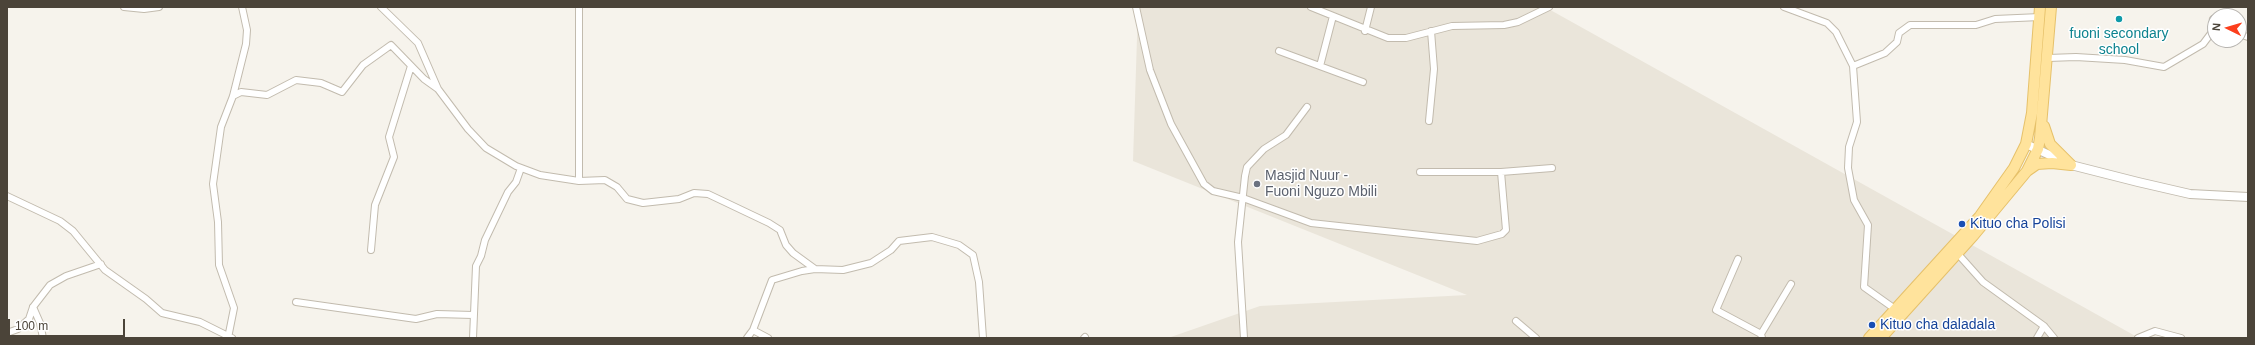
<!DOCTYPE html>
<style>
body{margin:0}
#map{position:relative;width:2255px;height:345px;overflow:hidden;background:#f6f3ec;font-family:Arial,sans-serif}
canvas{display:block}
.frame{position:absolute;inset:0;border:8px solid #4b4439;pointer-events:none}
.north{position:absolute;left:2207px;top:8px;width:40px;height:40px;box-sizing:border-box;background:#fff;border:1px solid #b7b4b0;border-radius:50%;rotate:275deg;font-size:11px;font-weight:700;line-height:16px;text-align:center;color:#4b4439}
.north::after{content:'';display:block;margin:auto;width:14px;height:18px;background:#fc3f1d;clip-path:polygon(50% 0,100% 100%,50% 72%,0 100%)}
.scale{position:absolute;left:8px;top:319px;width:117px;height:18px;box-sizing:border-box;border:2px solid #4b4439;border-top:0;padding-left:5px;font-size:12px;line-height:14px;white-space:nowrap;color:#4b4439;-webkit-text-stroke:3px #fff;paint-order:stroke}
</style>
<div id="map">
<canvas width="2255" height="345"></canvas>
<div class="frame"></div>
<div class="north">N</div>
<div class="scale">100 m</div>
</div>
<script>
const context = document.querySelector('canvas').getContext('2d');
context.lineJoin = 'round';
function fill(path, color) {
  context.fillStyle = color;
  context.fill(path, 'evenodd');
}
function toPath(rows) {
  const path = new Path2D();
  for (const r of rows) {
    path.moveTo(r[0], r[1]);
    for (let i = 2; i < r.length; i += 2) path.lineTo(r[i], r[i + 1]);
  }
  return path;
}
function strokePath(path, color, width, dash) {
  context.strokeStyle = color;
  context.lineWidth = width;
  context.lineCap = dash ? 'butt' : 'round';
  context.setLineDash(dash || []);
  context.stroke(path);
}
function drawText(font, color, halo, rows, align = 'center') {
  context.font = font + ' Arial,sans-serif';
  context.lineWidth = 3;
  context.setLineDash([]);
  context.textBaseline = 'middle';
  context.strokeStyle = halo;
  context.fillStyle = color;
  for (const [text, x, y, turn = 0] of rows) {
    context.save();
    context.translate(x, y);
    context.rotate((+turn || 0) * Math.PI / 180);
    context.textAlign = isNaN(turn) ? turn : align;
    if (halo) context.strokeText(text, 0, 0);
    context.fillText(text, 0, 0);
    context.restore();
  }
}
fill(toPath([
 [1138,7,1545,7,2139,338,1168,338,1260,306,1467,295,1133,161]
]), '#eae5da');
const minor = toPath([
 [124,7,144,9,159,7],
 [381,7,418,43,438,89,468,129,486,148,516,166,540,175,579,181,605,180,617,187,627,199,643,203,679,199,694,193,708,194,769,223,780,230,786,245,793,253,815,269,843,270,871,263,891,250,899,241,932,237,959,245,973,255,979,282,983,338],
 [579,7,579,181],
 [1136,7,1150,70,1171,124,1204,184,1213,191,1243,198,1311,223,1477,241,1502,234,1506,230,1501,172],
 [1311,7,1388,38,1406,38,1452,26,1504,25,1518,22,1549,7],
 [1784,7,1827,23,1836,32,1853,66,1857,122,1849,147,1848,168,1854,200,1868,225,1864,287,1895,309],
 [2213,19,2215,21],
 [1365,31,1371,7],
 [2239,34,2248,37],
 [1279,51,1363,82],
 [2048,58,2076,57,2125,60,2164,67,2203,44,2215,28],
 [1320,66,1333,16],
 [1853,66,1885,53,1897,42,1899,33,1910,25,1976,25,1995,19,2040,17],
 [233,96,241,92,267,95,296,80,321,83,342,92,363,65,391,45,424,79,438,89],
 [1429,121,1434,69,1431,31],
 [1420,172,1501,172,1552,168],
 [7,196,60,221,73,231,105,270,146,299,162,313,200,322,232,338],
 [371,250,375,205,394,157,389,137,411,66],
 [1958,254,1983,282,2044,326,2054,338],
 [1738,259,1716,310,1761,334,1762,338],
 [296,302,416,319,437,314,473,315],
 [33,307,40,323,43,338],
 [1516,321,1536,338],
 [753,330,768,338],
 [7,333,18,329,29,319,33,307,50,285,66,276,101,264],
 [1761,334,1791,284],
 [228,338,234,308,219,265,218,222,213,184,221,127,233,96,246,44,247,30,242,7],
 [473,338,476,266,481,256,485,240,508,192,516,182,521,168],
 [747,338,753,330,772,280,802,271,815,269],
 [1084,338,1085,337],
 [1244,338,1238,242,1245,176,1247,167,1264,149,1286,135,1307,107],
 [2037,338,2044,326],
 [2138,338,2155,331,2181,338]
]);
const tertiary = toPath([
 [2026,144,2071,165,2138,182,2190,194,2248,197]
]);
const primary = toPath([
 [2044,126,2050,144,2071,165],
 [2027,171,2037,164,2052,163,2071,165],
 [1869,338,1980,216,2014,168,2026,144,2032,113,2040,7],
 [1881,338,1973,236,2027,171,2038,149,2040,138,2051,7]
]);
strokePath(minor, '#c2bbae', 8);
strokePath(tertiary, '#c2bbae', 10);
strokePath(primary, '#e6c16a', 12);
strokePath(minor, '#fff', 6);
strokePath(tertiary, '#fff', 8);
strokePath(primary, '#ffe39c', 10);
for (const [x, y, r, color] of [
 [2119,19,4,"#0f9aa8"],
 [1257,184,4,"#6b7280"],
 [1962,224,4,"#1a4fb4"],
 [1872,325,4,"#1a4fb4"]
]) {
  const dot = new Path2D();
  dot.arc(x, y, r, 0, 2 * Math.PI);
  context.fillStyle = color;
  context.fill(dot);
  strokePath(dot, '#fff', 1.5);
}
drawText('14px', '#0d838f', '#fff', [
 ["fuoni secondary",2119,34],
 ["school",2119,50]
]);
drawText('14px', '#5b616d', '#fff', [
 ["Masjid Nuur -",1265,176],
 ["Fuoni Nguzo Mbili",1265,192]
], 'left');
drawText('14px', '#164399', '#fff', [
 ["Kituo cha Polisi",1970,224],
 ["Kituo cha daladala",1880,325]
], 'left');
</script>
